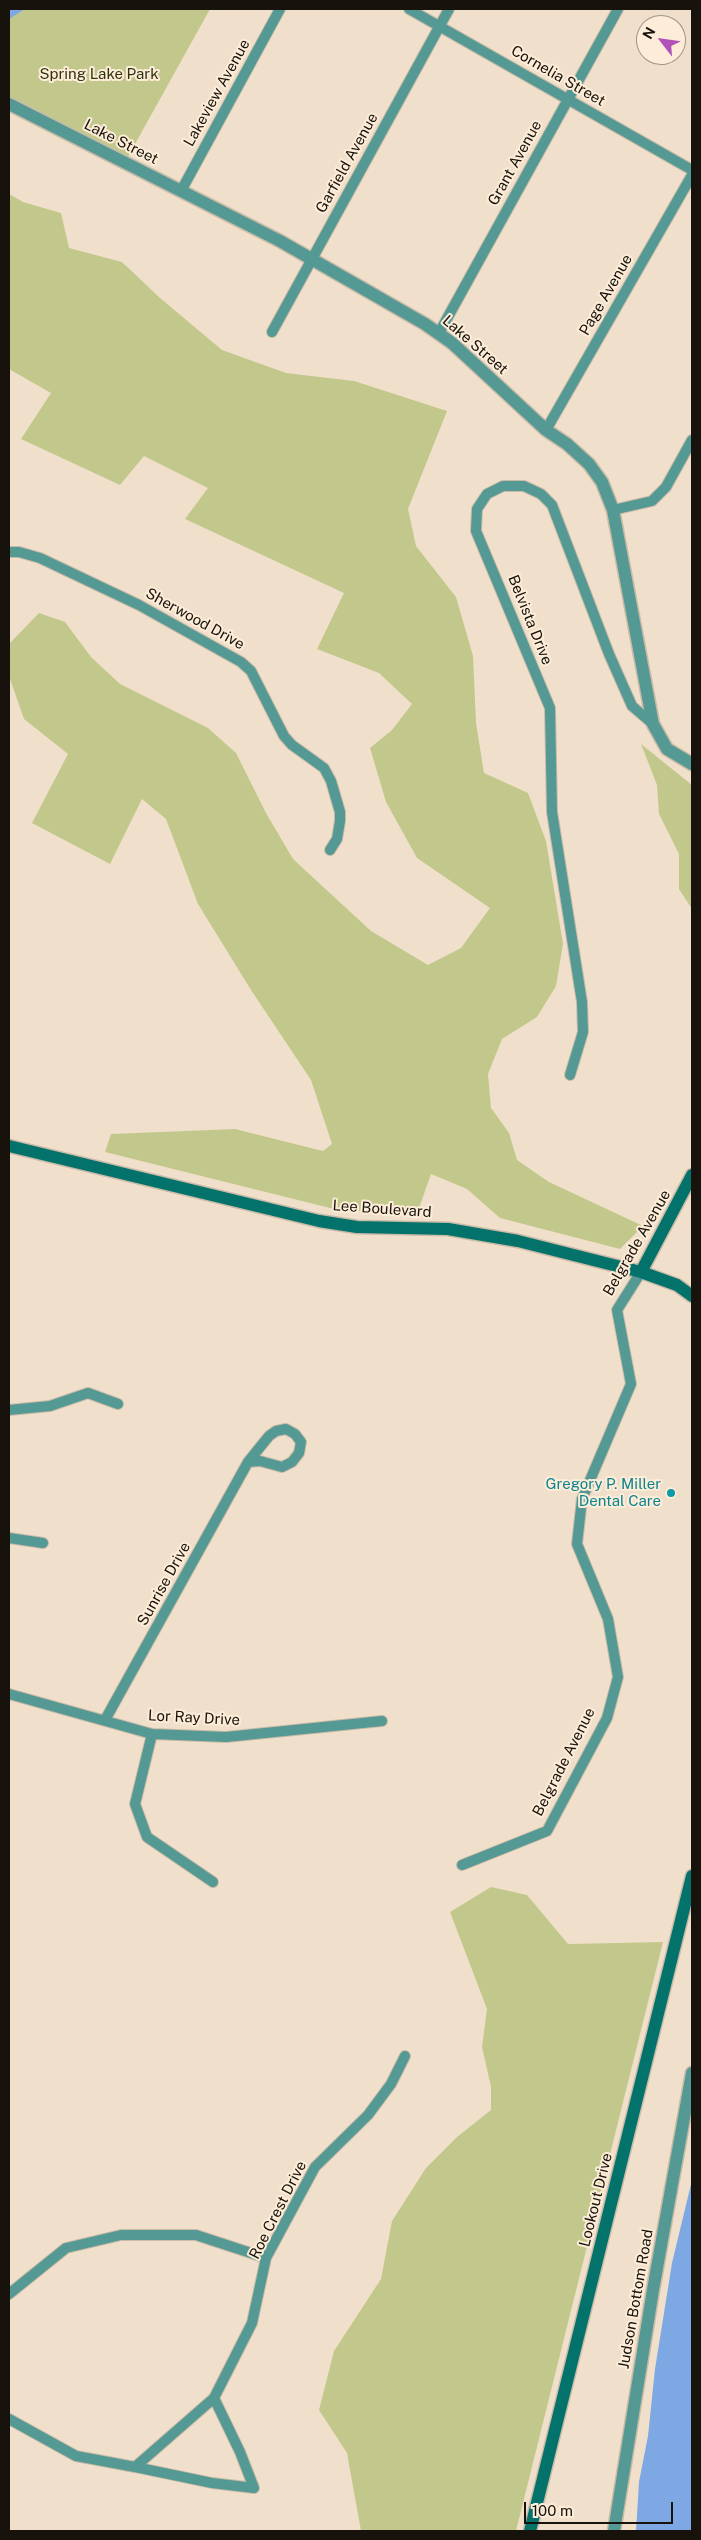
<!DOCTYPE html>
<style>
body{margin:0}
#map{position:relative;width:701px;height:2540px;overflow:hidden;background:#f0e0cb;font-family:"Public Sans",sans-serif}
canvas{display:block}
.frame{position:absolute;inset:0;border:10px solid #17120b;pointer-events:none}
.north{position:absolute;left:636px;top:15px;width:50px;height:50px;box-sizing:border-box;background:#fdedd8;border:1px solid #a19586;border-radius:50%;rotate:300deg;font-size:14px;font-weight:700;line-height:20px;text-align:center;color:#17120b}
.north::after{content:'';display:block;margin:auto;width:18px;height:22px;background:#b251b9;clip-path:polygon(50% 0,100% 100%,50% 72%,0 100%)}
.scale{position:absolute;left:524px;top:2502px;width:149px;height:22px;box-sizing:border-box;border:2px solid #17120b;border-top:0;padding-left:6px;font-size:15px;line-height:18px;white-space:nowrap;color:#17120b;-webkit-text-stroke:4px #fdedd8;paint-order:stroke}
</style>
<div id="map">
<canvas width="701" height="2540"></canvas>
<div class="frame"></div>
<div class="north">N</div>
<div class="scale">100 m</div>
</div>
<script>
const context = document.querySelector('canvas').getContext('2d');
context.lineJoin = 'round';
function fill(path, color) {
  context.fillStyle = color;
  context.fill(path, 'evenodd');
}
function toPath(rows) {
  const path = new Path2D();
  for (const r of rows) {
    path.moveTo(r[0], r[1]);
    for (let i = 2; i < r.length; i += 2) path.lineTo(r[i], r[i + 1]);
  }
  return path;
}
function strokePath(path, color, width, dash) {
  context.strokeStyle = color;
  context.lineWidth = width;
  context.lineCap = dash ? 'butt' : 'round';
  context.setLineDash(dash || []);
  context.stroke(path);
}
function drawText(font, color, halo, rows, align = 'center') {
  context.font = font + ' "Public Sans",sans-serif';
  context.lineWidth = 4;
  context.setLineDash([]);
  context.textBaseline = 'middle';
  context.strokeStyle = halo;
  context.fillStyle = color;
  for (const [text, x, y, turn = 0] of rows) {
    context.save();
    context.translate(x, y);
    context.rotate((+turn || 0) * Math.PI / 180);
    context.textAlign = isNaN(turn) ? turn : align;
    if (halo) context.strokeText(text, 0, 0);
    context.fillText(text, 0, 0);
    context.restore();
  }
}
fill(toPath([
 [9,9,210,9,125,162,9,104],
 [9,194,23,202,61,213,69,248,122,262,160,298,222,350,286,373,354,381,447,411,408,509,416,546,456,597,473,656,476,723,484,773,528,793,546,841,563,944,556,986,537,1017,502,1039,488,1074,491,1108,509,1133,517,1160,549,1182,643,1226,620,1249,500,1218,467,1189,431,1174,418,1211,342,1211,105,1152,111,1134,235,1129,323,1151,332,1144,311,1080,251,990,198,904,166,819,142,799,110,864,32,823,68,754,24,719,9,676,9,644,39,613,65,622,91,657,120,684,208,728,236,753,266,813,293,859,371,931,428,965,461,948,490,908,417,858,386,802,370,748,392,730,412,704,379,673,317,649,344,593,185,519,208,488,144,456,120,485,21,439,51,393,9,369],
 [641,744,692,785,692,909,679,889,679,854,659,814,657,785],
 [491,1887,527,1895,568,1944,663,1942,516,2531,361,2531,347,2453,319,2410,334,2351,381,2279,392,2221,426,2168,457,2137,491,2110,491,2087,482,2047,487,2009,450,1912]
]), '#c2c88b');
fill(toPath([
 [9,9,25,9,9,19],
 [692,2180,692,2531,636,2531,639,2482,648,2436,655,2369,672,2263]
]), '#7da8e3');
const minor = toPath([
 [409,9,692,170],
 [181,191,280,9],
 [272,332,449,9],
 [439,333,618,9],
 [546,430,692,175],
 [613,510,652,501,666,487,692,440],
 [9,552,19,552,40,558,139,605,241,662,251,671,284,736,292,745,324,768,331,781,340,812,340,821,337,839,330,850],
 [570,1075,583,1032,582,1002,552,812,550,708,476,531,477,509,487,494,503,486,524,486,541,494,552,505,609,654,632,706,653,724],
 [9,1410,50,1406,88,1393,118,1404],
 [9,1538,43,1543],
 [9,1694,152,1734,226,1737,382,1721],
 [105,1720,248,1462,260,1461,282,1467,292,1462,299,1453,301,1442,295,1434,286,1429,276,1431,269,1436,248,1462],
 [152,1734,135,1804,147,1837,213,1882],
 [462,1865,547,1831,607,1718,618,1677,608,1619,577,1544,582,1499,631,1384,617,1310,641,1272],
 [9,2294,66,2248,121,2235,196,2235,266,2258],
 [9,2419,76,2456,135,2467,214,2398,252,2323,266,2258,315,2167,368,2115,391,2084,405,2056],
 [135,2467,212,2483,254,2488,240,2452,214,2398]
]);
const tertiary = toPath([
 [9,104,280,241,425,324,452,343,546,430,567,444,589,464,602,482,613,510,653,724,667,749,692,764],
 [614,2531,653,2290,692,2073]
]);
const secondary = toPath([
 [9,1146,319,1221,357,1227,448,1229,518,1241,641,1272,677,1285,692,1296],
 [641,1272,692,1175],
 [530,2531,692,1876]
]);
strokePath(minor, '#c9bba8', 12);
strokePath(tertiary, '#c9bba8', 15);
strokePath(secondary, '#c9bba8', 15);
strokePath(minor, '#549993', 10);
strokePath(tertiary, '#549993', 12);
strokePath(secondary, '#03726b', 12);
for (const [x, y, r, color] of [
 [671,1493,5,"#0f9aa8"]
]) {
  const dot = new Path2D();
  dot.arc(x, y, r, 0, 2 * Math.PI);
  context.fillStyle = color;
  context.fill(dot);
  strokePath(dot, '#fdedd8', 2);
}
drawText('15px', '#303312', '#fdedd8', [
 ["Spring Lake Park",99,74]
]);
drawText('15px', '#17120b', '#fdedd8', [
 ["Cornelia Street",558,76,30],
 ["Lakeview Avenue",217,93,-61],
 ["Lake Street",121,142,27],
 ["Garfield Avenue",347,163,-61],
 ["Grant Avenue",515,163,-61],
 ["Page Avenue",606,295,-60],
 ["Lake Street",475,345,41],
 ["Sherwood Drive",195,619,29],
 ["Belvista Drive",530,620,68],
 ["Lee Boulevard",382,1209,4],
 ["Belgrade Avenue",637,1243,-60],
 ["Sunrise Drive",164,1584,-61],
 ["Lor Ray Drive",194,1718,3],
 ["Belgrade Avenue",564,1762,-63],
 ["Lookout Drive",596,2200,-76],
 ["Roe Crest Drive",278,2210,-63],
 ["Judson Bottom Road",636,2299,-80]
]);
drawText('15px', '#0d838f', '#fdedd8', [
 ["Gregory P. Miller",661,1484],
 ["Dental Care",661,1501]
], 'right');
</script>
